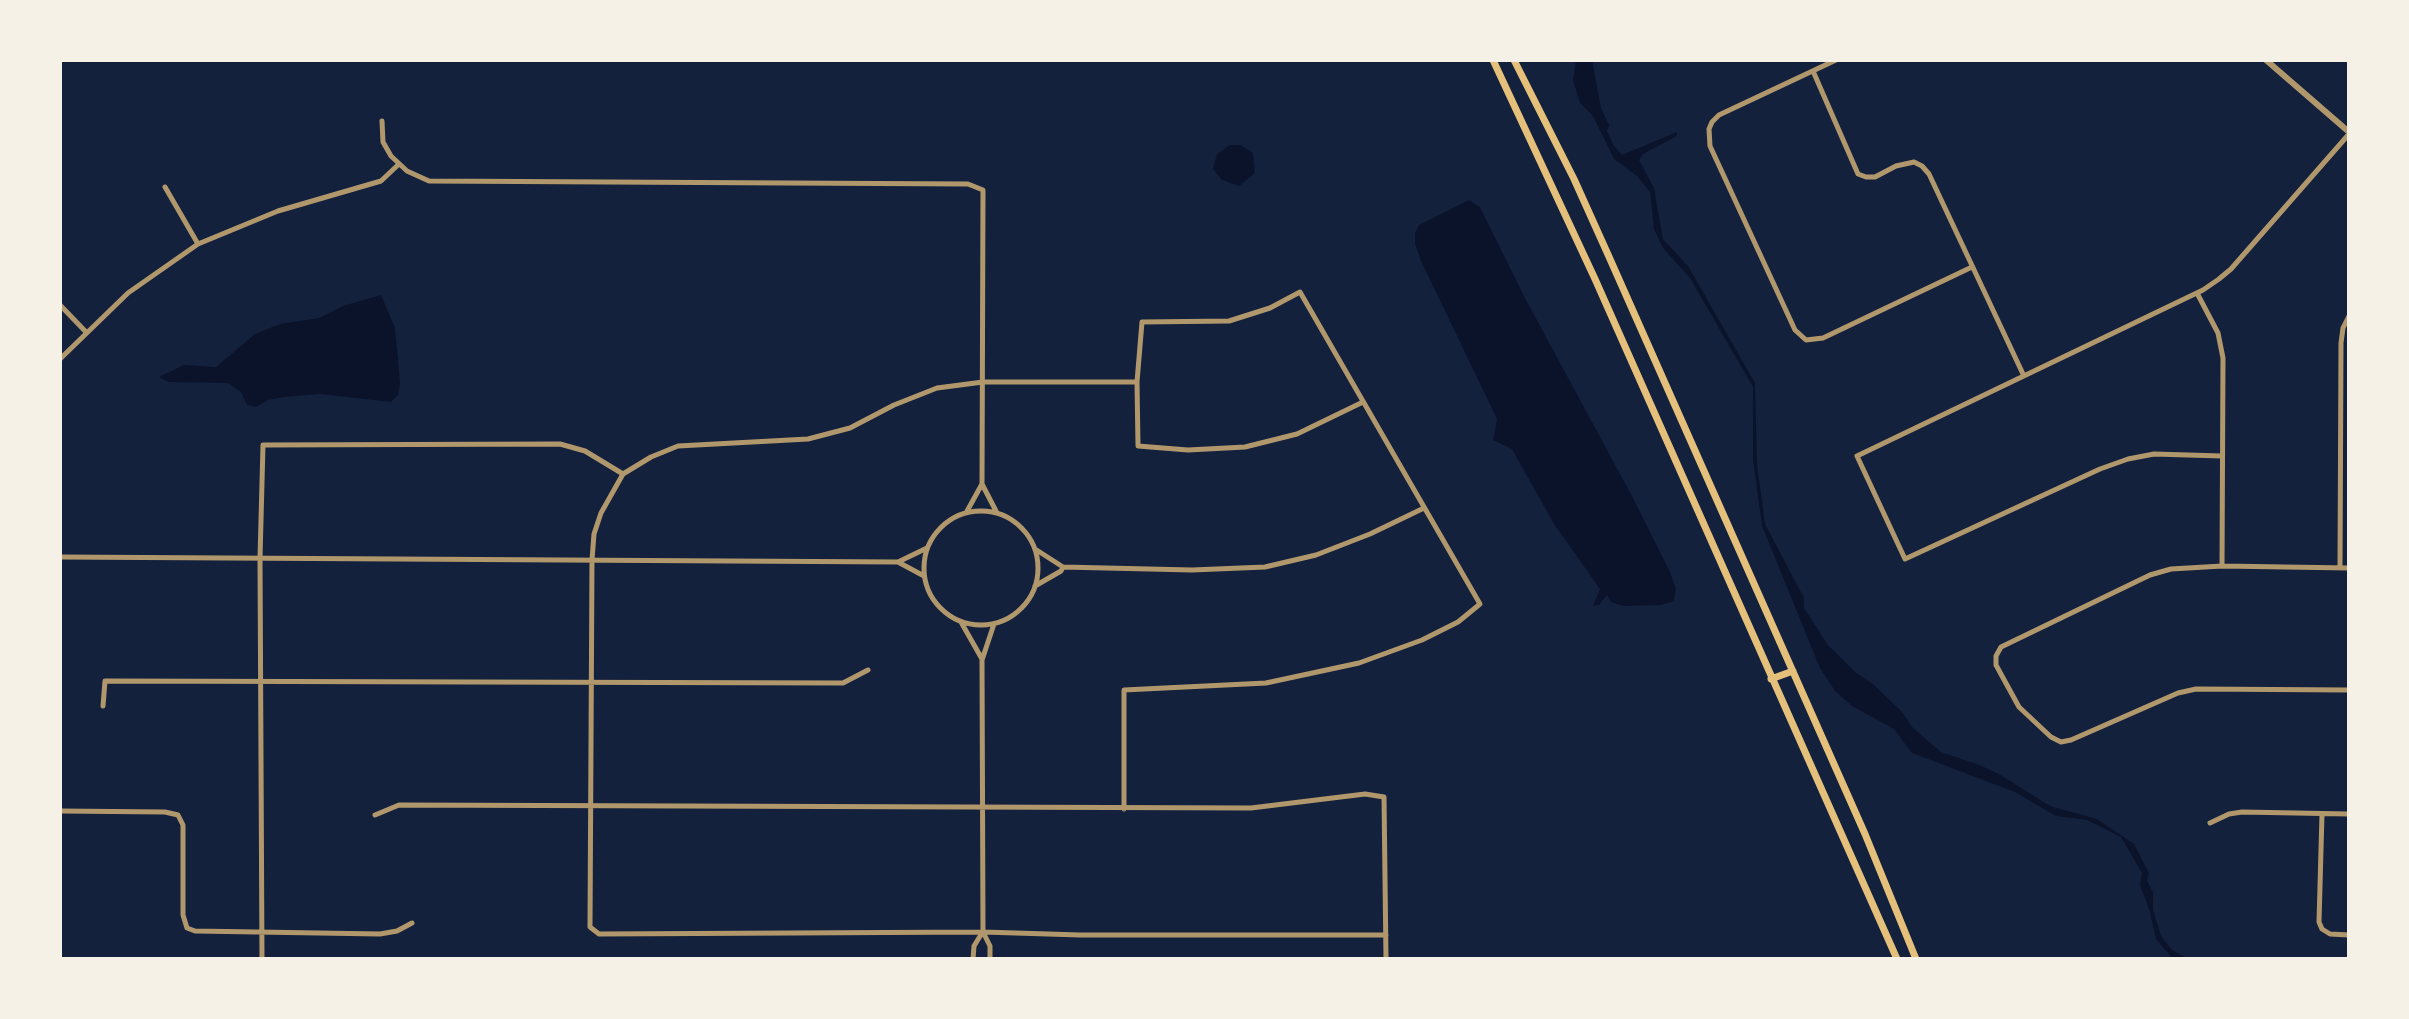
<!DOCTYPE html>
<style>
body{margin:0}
#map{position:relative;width:2409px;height:1019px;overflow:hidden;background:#14213d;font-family:Jost,sans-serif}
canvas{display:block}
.frame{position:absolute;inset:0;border:62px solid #f6f1e7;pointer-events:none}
</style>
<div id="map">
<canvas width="2409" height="1019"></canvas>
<div class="frame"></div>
</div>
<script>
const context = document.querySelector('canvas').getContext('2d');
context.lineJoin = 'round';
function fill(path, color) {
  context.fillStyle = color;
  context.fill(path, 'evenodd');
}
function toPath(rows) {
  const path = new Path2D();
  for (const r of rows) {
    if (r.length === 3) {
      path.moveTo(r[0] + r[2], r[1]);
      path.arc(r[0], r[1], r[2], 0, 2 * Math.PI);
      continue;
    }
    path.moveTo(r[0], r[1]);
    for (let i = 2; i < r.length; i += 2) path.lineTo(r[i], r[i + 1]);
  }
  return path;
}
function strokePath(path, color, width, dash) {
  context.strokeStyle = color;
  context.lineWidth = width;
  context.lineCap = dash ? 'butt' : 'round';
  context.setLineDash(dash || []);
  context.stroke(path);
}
fill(toPath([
 [1576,60,1592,60,1601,108,1609,125,1607,131,1614,146,1622,155,1677,132,1677,136,1643,154,1639,160,1654,188,1663,239,1688,266,1755,383,1757,463,1765,524,1804,598,1804,608,1828,645,1855,672,1873,684,1902,712,1913,728,1941,752,1977,764,1999,774,2050,806,2097,819,2134,844,2149,873,2147,881,2153,892,2153,910,2161,936,2172,950,2188,959,2173,959,2156,939,2150,912,2140,885,2142,873,2121,837,2087,820,2056,816,2015,792,1912,753,1894,729,1852,706,1835,691,1820,668,1762,526,1753,460,1753,387,1690,278,1663,248,1654,229,1650,192,1637,176,1614,159,1593,116,1580,103,1573,80],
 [1230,145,1241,145,1253,153,1255,173,1239,186,1222,180,1213,169,1217,154],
 [1469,200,1480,207,1525,298,1633,498,1669,570,1676,588,1674,601,1661,605,1623,606,1611,602,1607,595,1599,605,1593,606,1600,589,1554,524,1512,449,1493,440,1497,419,1421,261,1415,244,1415,233,1419,225],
 [381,295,395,328,397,347,400,383,398,395,391,402,320,394,284,397,268,400,256,407,247,405,241,392,228,383,168,382,159,377,184,365,216,367,255,334,280,324,319,318,343,306]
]), '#0b132b');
strokePath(toPath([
 [1836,60,1719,115,1712,122,1709,129,1710,146,1795,330,1806,340,1823,338,1972,267],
 [1813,71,1858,174,1866,177,1875,177,1896,166,1914,162,1922,166,1929,174,2023,374],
 [382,121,383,142,391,156,407,171,429,181,968,184,983,190,982,484,966,513],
 [165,187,198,244],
 [2197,293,2218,333,2223,358,2222,566],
 [60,305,86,332],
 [60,359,128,293,198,244,278,211,381,181,399,164],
 [1137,382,983,382,937,388,894,405,850,428,808,439,678,446,651,457,623,474,601,513,594,534,592,560,590,927,599,934,983,932,1080,935,1386,935],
 [2222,456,2154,454,2128,459,2100,469,1905,559,1857,456,2203,290,2219,279,2231,269,2349,134],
 [982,484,997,513],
 [981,568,57],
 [1035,549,1063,567,1192,570,1265,567,1316,555,1370,534,1424,508],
 [60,557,898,562,927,548],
 [898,562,924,576],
 [2340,568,2341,343,2343,328,2349,316],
 [2349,568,2222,566,2171,569,2150,575,2001,647,1996,656,1996,665,2019,707,2051,737,2061,742,2071,740,2178,693,2196,689,2349,690],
 [1035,586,1061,571,1063,567],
 [961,622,982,659],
 [103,706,105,681,843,683,868,670],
 [1124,809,1124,690,1266,683,1359,663,1422,640,1458,622,1480,604,1300,292,1270,308,1229,321,1142,322,1137,382,1138,446,1188,450,1245,447,1297,434,1363,402],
 [60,811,165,812,178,815,183,825,183,915,187,928,195,931,380,934,397,931,412,923],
 [2322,814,2319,922,2322,929,2330,934,2349,935],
 [375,815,399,805,1251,808,1365,794,1384,797,1386,959],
 [2210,823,2229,814,2242,812,2349,814],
 [262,959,260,558,263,445,560,444,585,451,623,474],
 [973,959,974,946,982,933],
 [990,959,990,946,983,932,982,660,994,624]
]), '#b1986c', 5);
strokePath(toPath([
 [2266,60,2349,132]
]), '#b1986c', 6);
strokePath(toPath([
 [1493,60,1595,279,1897,959],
 [1514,60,1574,179,1610,259,1865,834,1916,959],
 [1771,679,1793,671]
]), '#e5c07b', 7);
</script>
